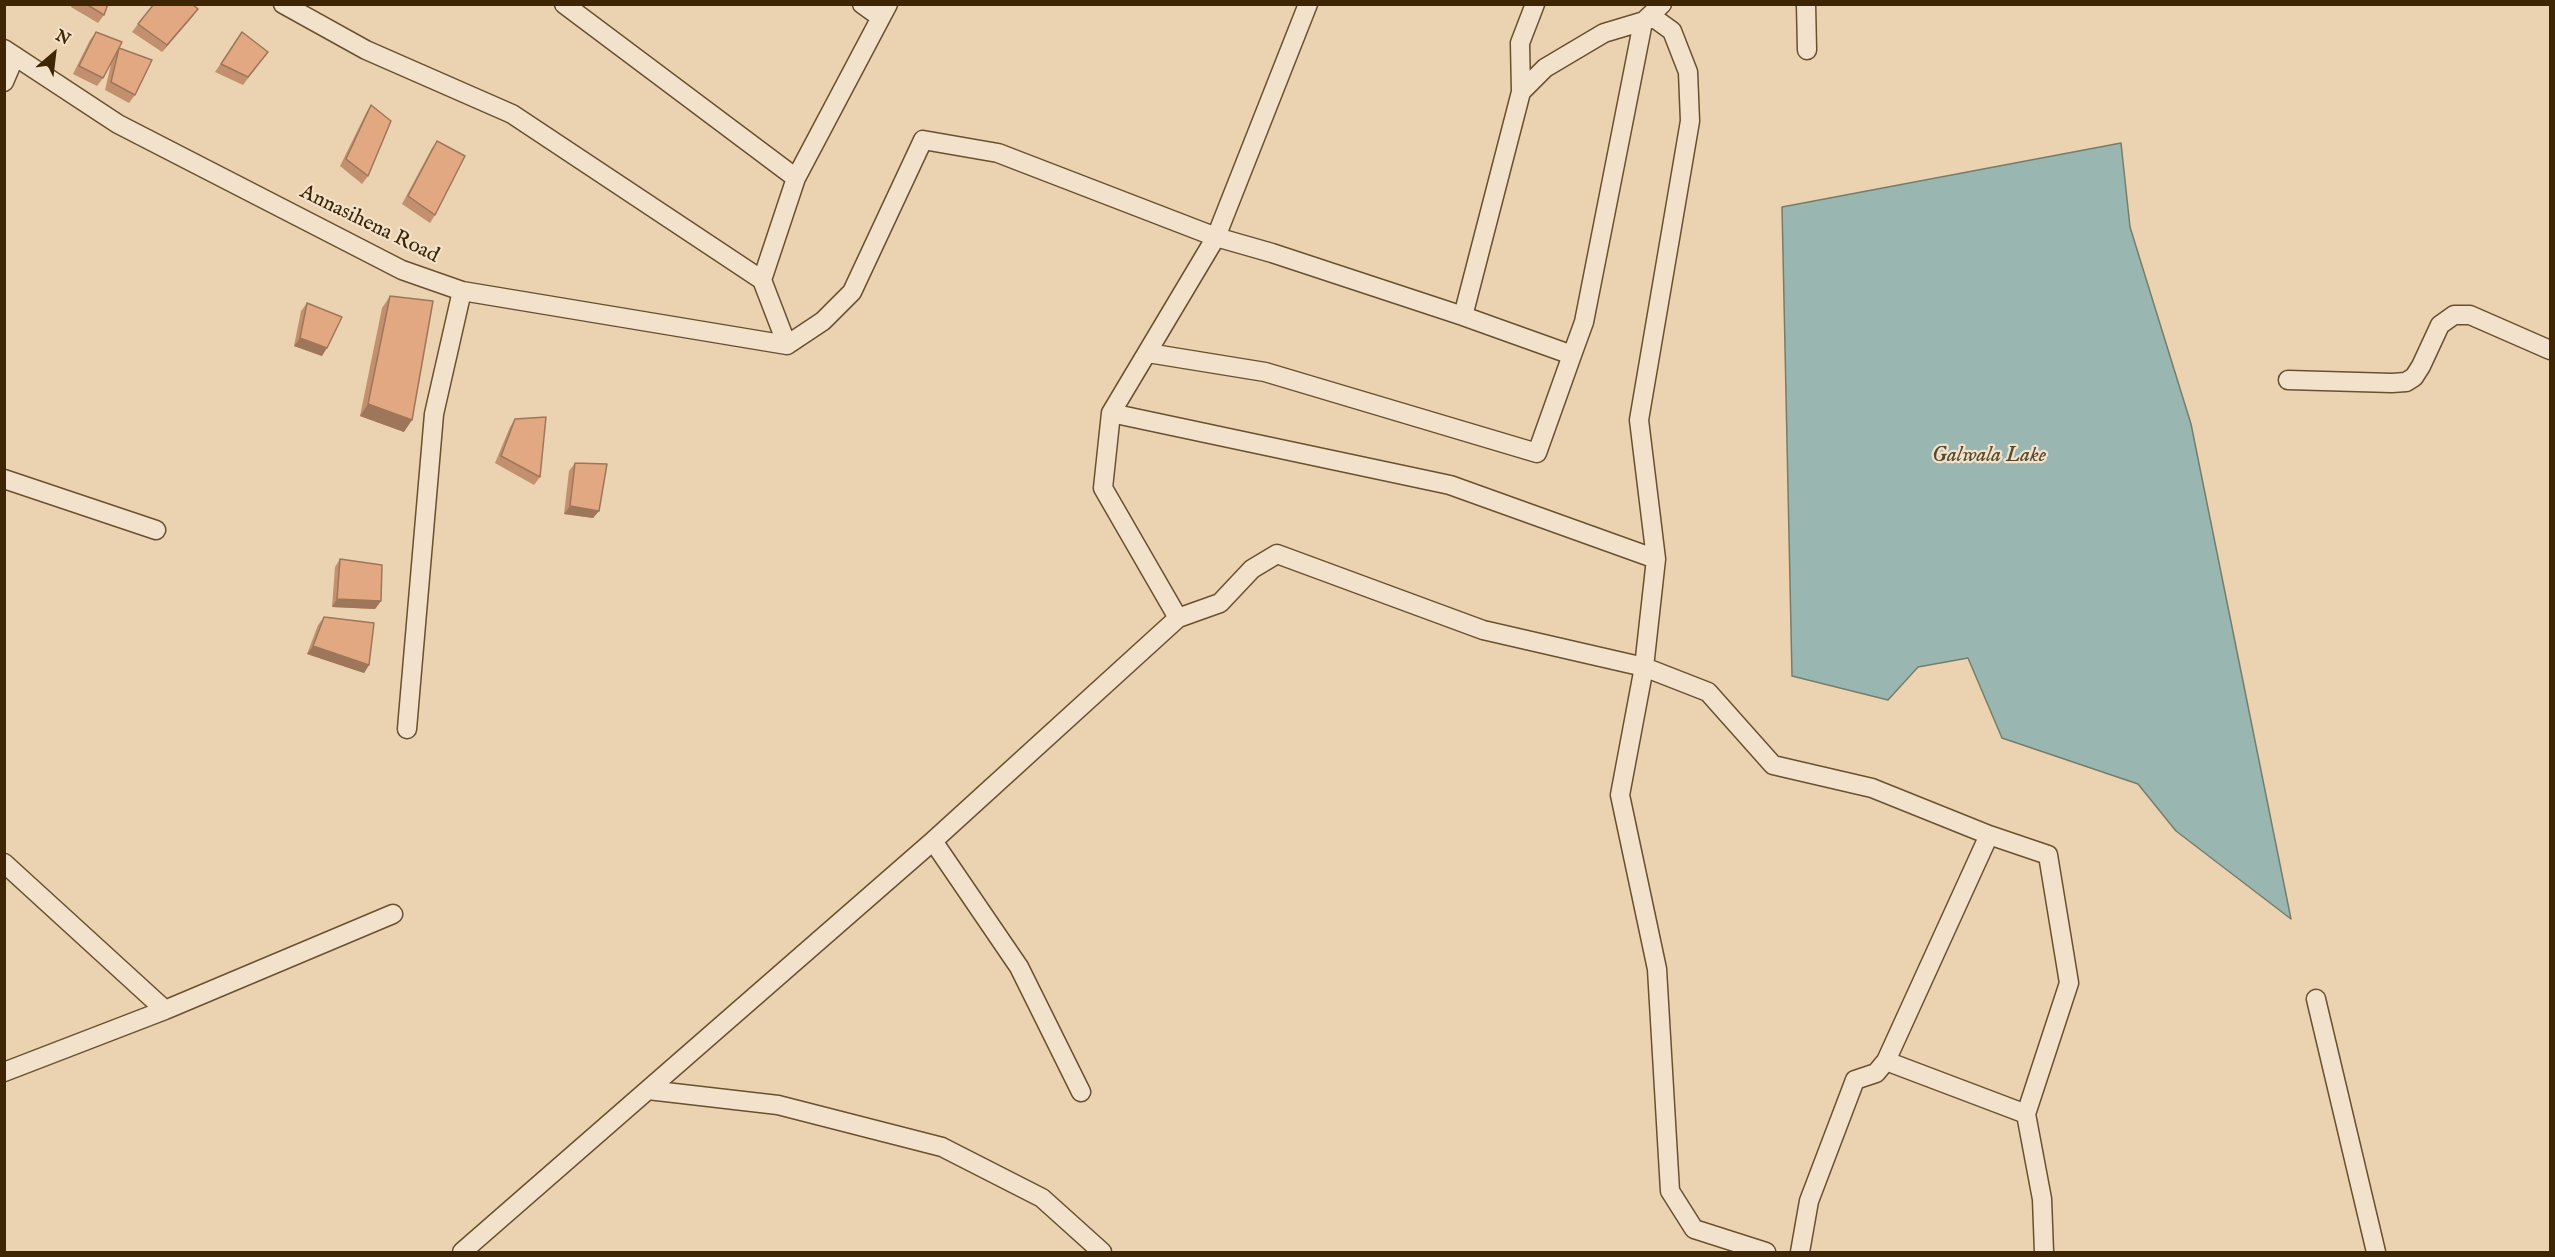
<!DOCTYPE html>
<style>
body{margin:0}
#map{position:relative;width:2555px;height:1257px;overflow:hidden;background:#ebd3b1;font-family:"IM FELL English",serif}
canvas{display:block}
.frame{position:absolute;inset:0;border:6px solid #3e2503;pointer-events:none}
.north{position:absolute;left:24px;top:24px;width:60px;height:60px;-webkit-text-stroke:4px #f2e2cc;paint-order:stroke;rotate:28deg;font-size:16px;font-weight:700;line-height:24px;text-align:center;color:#3e2503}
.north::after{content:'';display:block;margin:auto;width:21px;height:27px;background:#3e2503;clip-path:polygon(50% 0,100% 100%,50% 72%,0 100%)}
</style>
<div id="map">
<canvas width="2555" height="1257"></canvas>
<div class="frame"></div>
<div class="north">N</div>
</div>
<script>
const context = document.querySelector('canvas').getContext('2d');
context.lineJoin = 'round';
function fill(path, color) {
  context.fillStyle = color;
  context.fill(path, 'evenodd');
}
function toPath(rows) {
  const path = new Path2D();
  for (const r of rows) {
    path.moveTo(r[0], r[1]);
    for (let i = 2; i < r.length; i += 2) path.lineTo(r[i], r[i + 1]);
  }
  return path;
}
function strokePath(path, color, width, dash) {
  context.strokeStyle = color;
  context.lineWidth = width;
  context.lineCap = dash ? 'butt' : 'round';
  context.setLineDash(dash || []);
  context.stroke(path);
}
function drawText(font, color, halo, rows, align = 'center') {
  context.font = font + ' "IM FELL English",serif';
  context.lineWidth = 4.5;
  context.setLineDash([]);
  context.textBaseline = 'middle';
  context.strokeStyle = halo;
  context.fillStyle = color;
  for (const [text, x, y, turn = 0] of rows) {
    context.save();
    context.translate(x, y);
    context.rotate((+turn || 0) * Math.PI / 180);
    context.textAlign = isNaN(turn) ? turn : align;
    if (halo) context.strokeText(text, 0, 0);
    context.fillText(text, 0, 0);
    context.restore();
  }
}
const water = toPath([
 [2121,143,2130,227,2191,424,2291,919,2176,831,2138,784,2002,738,1968,658,1918,667,1888,700,1792,676,1782,207,2121,143]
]);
fill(water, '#99b7b0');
strokePath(water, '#757d6b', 1.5);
const street = toPath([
 [283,4,366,50,512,114,762,280],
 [564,4,796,178,762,280,787,345],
 [862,4,880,17],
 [1308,4,1216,237,1272,253,1463,316,1521,92,1545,68,1604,33,1654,18,1672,31,1688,72,1690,121,1639,420,1656,559,1644,667,1620,795,1657,969,1670,1191,1694,1229,1766,1252],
 [1806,4,1807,50],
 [4,49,118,124,402,270,462,291,787,345],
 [4,82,15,56],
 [1521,92,1520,43,1535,4],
 [796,178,888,4],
 [787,345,823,321,852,292,923,140,998,153,1216,237,1111,413,1103,488,1178,618,1220,603,1252,569,1277,554,1483,630,1644,667,1708,692,1773,765,1872,788,1989,835],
 [1148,353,1265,372,1537,453,1572,355,1463,316],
 [1572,355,1584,322,1643,22,1662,4],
 [2288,380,2392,383,2406,382,2414,377,2421,366,2440,325,2454,315,2470,315,2550,350],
 [1111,413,1450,485,1656,559],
 [4,479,156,530],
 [407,729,434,414,462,291],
 [933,841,1019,967,1081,1092],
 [4,863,165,1010],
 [2316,999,2376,1252],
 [4,1072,165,1010,393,914],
 [648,1090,778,1105,942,1147,1042,1198,1102,1252],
 [2026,1114,2042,1199,2044,1252],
 [462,1252,933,841,1178,618],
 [1800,1252,1809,1201,1855,1080,1876,1073,1886,1061,1989,835,2048,855,2069,983,2026,1114,1886,1061]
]);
strokePath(street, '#69502e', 21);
strokePath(street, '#f2e2cc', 18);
fill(toPath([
 [72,4,108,4,104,15,98,23,71,7],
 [193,16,162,52,132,32,138,24],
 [96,32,119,48,135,95,129,103,105,90,112,60,103,78,97,86,73,74,90,40],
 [242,32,268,52,243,85,215,72],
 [371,105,368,176,362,184,340,166,366,113],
 [437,141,435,215,430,223,402,204,432,148],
 [390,296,404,432,360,416,382,308],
 [307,303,322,356,294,346,301,311],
 [515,419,540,477,534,485,495,463,510,427],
 [575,463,599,511,593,518,564,514,569,471],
 [340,559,381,601,375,609,332,607,335,567],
 [324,617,369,665,364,673,307,654,318,625]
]), '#c2906f');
fill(toPath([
 [198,9,193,16,162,52,167,45],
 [300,338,327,348,322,356,294,346],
 [368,404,412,420,404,432,360,416],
 [570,506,599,511,593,518,564,514],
 [337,599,381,601,375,609,332,607],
 [313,646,369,665,364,673,307,654]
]), '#9e765a');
const building = toPath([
 [86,4,108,4,104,15,86,4],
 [154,4,192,4,198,9,167,45,138,24,154,4],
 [96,32,122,42,119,48,152,60,135,95,111,82,119,48,103,78,79,66,96,32],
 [242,32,268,52,248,77,221,64,242,32],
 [371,105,391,121,368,176,346,159,371,105],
 [437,141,465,156,435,215,408,196,437,141],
 [390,296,433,301,412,420,368,404,390,296],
 [307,303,342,317,327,348,300,338,307,303],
 [546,417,540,477,501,456,515,419,546,417],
 [575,463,607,464,599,511,570,506,575,463],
 [340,559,382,565,381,601,337,599,340,559],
 [324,617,374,623,369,665,313,646,324,617]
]);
fill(building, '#e2a881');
strokePath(building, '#9e765a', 1.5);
drawText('21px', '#3e2503', '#f2e2cc', [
 ["Annasihena Road",369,225,26]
]);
drawText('italic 22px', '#554a2e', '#f2e2cc', [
 ["Galwala Lake",1989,456]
]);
</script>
